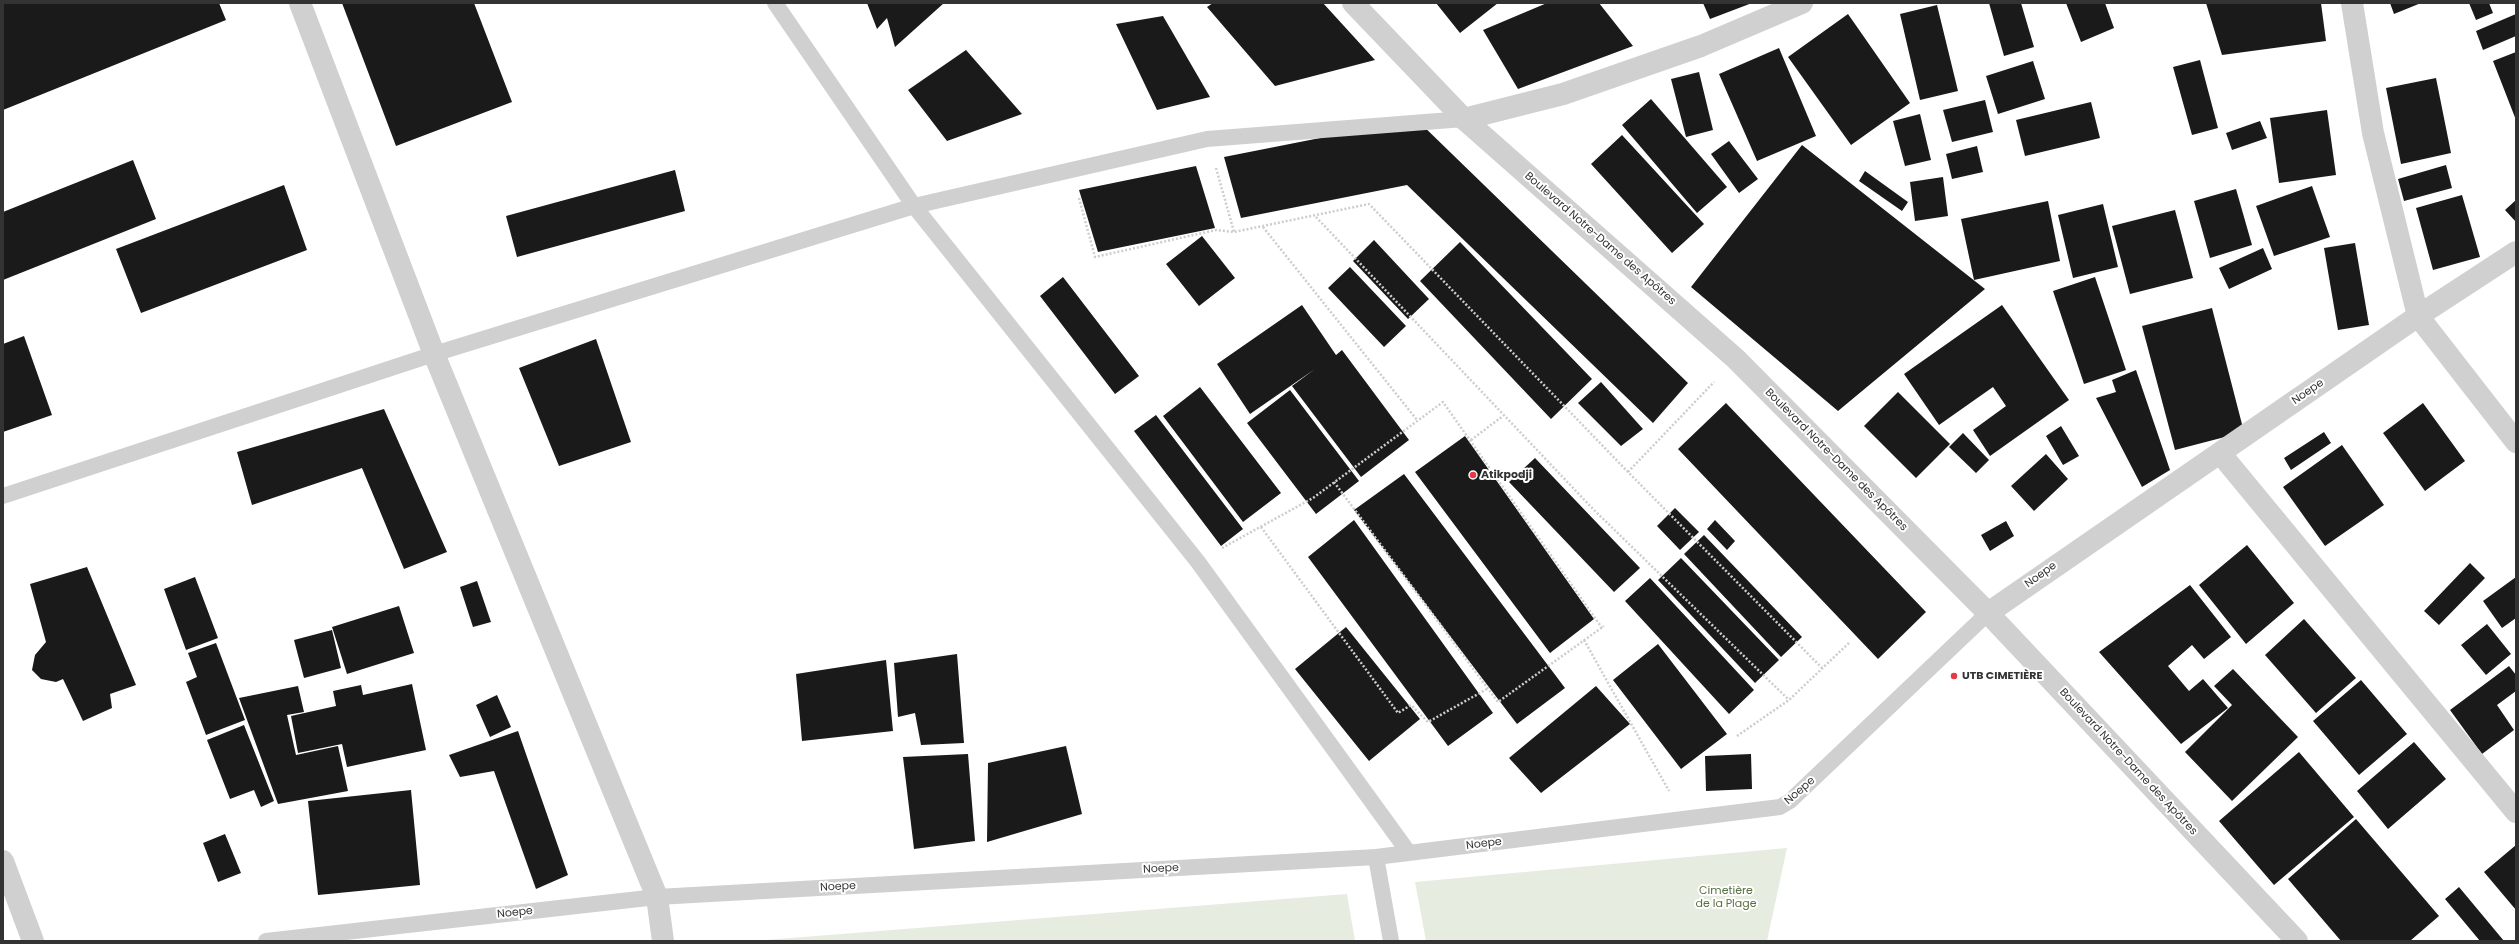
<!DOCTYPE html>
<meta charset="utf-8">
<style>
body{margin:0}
#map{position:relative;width:2519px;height:944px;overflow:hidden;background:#fff;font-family:Poppins,sans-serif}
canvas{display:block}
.frame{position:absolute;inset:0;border:4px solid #333;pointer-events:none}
</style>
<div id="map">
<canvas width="2519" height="944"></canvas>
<div class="frame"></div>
</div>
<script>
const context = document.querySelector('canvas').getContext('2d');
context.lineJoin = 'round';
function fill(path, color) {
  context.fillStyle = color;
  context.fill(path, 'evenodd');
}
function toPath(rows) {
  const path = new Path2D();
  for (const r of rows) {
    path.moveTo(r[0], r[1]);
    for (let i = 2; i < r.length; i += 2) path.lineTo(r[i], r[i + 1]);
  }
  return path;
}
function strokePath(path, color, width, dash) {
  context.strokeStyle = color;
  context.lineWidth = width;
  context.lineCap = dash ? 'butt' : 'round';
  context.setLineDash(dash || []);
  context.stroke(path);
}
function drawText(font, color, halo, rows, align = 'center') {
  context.font = font + ' Poppins,sans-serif';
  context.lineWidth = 4;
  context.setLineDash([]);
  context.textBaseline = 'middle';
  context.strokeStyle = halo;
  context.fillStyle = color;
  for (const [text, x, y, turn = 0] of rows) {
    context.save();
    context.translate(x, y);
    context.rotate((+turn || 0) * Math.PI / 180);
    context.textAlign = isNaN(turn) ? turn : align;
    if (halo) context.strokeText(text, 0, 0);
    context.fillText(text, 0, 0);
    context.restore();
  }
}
fill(toPath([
 [1787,848,1767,941,1426,941,1415,882],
 [1347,894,1355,941,753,941]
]), '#e6ecdf');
fill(toPath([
 [3,3,219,3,226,20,3,110],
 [342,3,474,3,512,102,396,146],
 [867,3,944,3,895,47,887,18,877,29],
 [1213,3,1323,3,1375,60,1275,86,1207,7],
 [1436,3,1498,3,1460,33],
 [1547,3,1599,3,1633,46,1518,89,1483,30],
 [1703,3,1752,3,1710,19],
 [1989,3,2021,3,2034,47,2004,56],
 [2066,3,2105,3,2114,28,2081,42],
 [2206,3,2321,3,2326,41,2222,55],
 [2390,3,2421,3,2394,14],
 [2469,3,2489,3,2493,13,2476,20],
 [1937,5,1958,91,1920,100,1900,14],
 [1848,14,1910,103,1851,145,1788,57],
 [2516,14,2516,36,2483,50,2476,31],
 [1163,16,1210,97,1157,110,1116,24],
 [1779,48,1816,136,1757,161,1719,74],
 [966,50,1022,114,947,141,908,90],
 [2516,52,2516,120,2493,61],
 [2200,60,2218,128,2192,135,2173,67],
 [2033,61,2045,99,1998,114,1986,76],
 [1699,72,1713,130,1686,137,1671,79],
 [2436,78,2451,153,2401,164,2386,88],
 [1651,99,1727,187,1697,213,1622,125],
 [1985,100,1993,132,1952,142,1943,110],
 [2091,102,2100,138,2025,156,2016,120],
 [2327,110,2336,175,2279,183,2270,118],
 [1920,114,1931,160,1905,166,1893,121],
 [1416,119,1688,383,1653,423,1407,185,1241,218,1224,157],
 [2260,121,2267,138,2232,150,2226,133],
 [1622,135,1704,224,1672,253,1591,164],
 [1729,141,1758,179,1739,193,1711,154],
 [1802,145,1985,289,1838,411,1691,287],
 [1977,146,1983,172,1952,179,1946,154],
 [133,160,156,219,3,280,3,212],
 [2446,165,2452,188,2404,201,2398,179],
 [1196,166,1215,228,1098,252,1079,190],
 [675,170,685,211,517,257,506,216],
 [1865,171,1908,202,1902,211,1859,181],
 [1943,177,1948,216,1915,221,1910,182],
 [284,185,307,250,141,313,116,249],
 [2312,186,2330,237,2274,256,2256,206],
 [2236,189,2252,245,2210,258,2194,201],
 [2462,195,2480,257,2433,270,2416,208],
 [2516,200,2516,222,2505,210],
 [2048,201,2060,261,1974,280,1961,219],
 [2103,204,2118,267,2073,278,2058,215],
 [2175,210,2193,278,2130,294,2112,226],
 [1202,236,1235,278,1199,306,1166,264],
 [1374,240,1429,299,1408,319,1353,261],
 [1460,242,1592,379,1551,419,1420,281],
 [2355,243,2369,325,2338,330,2324,248],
 [2263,248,2272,269,2229,289,2219,268],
 [1350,267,1406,326,1384,347,1328,288],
 [1063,277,1139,376,1115,394,1040,296],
 [2095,277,2126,370,2084,384,2053,291],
 [1302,305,1336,355,1342,350,1409,440,1361,477,1292,386,1315,369,1250,414,1217,364],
 [2002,305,2069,400,1990,456,1973,430,2006,406,1993,387,1939,425,1904,374],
 [2212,308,2244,432,2175,450,2142,326],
 [24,336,52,415,3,432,3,344],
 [596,339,631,442,559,466,519,368],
 [2136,370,2170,470,2142,487,2096,398,2116,392,2112,380],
 [1601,382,1643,429,1621,446,1578,403],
 [1200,387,1281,493,1243,522,1163,416],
 [1290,390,1359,481,1316,514,1247,423],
 [1898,392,1950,444,1916,478,1864,426],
 [1726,403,1926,612,1878,659,1678,449],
 [2423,403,2465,461,2425,491,2383,433],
 [384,409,447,552,404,569,362,468,252,505,237,452],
 [1156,415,1243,529,1221,546,1134,431],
 [2061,426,2079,456,2063,465,2046,436],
 [2324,432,2331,443,2291,470,2284,458],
 [1963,433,1989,460,1976,473,1949,447],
 [1465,436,1594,619,1550,653,1415,472],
 [2342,445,2384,505,2325,546,2283,487],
 [2046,454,2068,479,2034,511,2011,486],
 [1535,458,1640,568,1614,592,1509,482],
 [1404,474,1565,688,1517,724,1354,510],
 [1675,508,1699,532,1680,550,1657,526],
 [1354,520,1493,713,1448,746,1308,557],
 [1715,520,1735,541,1727,550,1707,529],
 [2006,521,2014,536,1990,551,1981,535],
 [1704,535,1802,637,1781,657,1684,554],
 [2247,545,2294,603,2246,644,2199,585],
 [1681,558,1779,660,1755,683,1658,580],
 [2470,563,2485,578,2439,625,2424,611],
 [87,567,136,685,110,694,112,708,83,721,63,679,56,682,41,679,32,670,35,655,46,642,30,584],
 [195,577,218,638,186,650,164,589],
 [2516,577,2516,618,2502,628,2483,601],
 [1650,578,1754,690,1729,714,1625,601],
 [477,581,491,622,473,627,460,587],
 [2190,585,2231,637,2204,659,2192,645,2168,666,2189,691,2203,679,2228,708,2181,744,2099,652],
 [399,606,414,653,347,674,332,627],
 [2304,619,2356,678,2316,713,2265,655],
 [2487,624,2511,654,2486,675,2461,645],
 [1346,627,1420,719,1369,761,1295,669],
 [332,630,341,668,304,678,294,640],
 [216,643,245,720,206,735,186,682,197,677,188,653],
 [1658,644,1727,734,1681,769,1613,680],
 [957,654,964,743,921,745,915,713,898,717,894,663],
 [886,660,893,731,802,741,796,674],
 [2509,666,2516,675,2516,691,2497,705,2514,730,2482,754,2450,710],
 [2233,669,2298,737,2232,801,2185,752,2232,705,2214,686],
 [2361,680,2407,734,2359,775,2313,721],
 [412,684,426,750,347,767,342,744,298,753,291,716,336,706,333,691,361,685,363,695],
 [298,686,304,712,287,715,296,755,338,746,348,791,278,804,239,698],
 [1596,686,1630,724,1541,793,1509,758],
 [497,695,511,727,490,737,476,705],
 [244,725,274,801,261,807,254,790,230,799,207,740],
 [518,731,568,875,536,889,494,771,460,777,449,755],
 [2414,742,2446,779,2388,829,2357,791],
 [1066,746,1082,814,987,842,988,763],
 [2299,752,2354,817,2274,885,2219,821],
 [968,754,975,841,914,849,903,757],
 [1751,754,1752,789,1706,791,1705,756],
 [411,790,420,885,318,895,308,801],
 [2356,819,2439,916,2410,941,2341,941,2288,879],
 [225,834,241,873,218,882,203,843],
 [2516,845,2516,910,2484,872],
 [2459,887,2504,941,2480,941,2445,899]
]), '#1a1a1a');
strokePath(toPath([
 [1216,168,1234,232],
 [1079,198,1095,257,1198,234,1216,230,1234,232,1369,204,1628,472,1822,668],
 [1316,217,1593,509,1789,700],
 [1263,227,1417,420],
 [1471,440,1503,416],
 [1628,472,1714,382],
 [1334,482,1498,702,1604,626],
 [1261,527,1398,713,1411,705,1428,722,1487,689],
 [1222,548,1313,498,1443,402,1602,628],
 [1584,640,1669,791],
 [1737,736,1789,700,1850,642]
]), '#cdcdcd', 2.5, [2, 2]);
strokePath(toPath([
 [775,3,914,206,1198,562,1409,853],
 [3,496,434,354,914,206,1207,139,1464,119],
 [1376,857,1391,941],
 [266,941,657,897,1376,857,1780,807,1790,801,1988,613]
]), '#d0d0d0', 16);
strokePath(toPath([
 [300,3,434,354,657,897,663,941],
 [2352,3,2373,133,2418,316,2516,442],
 [1464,119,1563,94,1701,46,1802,3],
 [2220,453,2516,812],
 [1988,613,2418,316,2516,252],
 [3,861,33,941]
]), '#d0d0d0', 22);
strokePath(toPath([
 [1353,3,1464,119,1736,359,1988,613,2297,941]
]), '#d0d0d0', 22);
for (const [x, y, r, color] of [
 [1473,475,4,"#e63946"],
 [1954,676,4,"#e63946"]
]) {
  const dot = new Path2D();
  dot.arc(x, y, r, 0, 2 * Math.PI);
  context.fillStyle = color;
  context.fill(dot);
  strokePath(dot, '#fff', 1.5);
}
drawText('11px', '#333', '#fff', [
 ["Boulevard Notre-Dame des Apôtres",1600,239,41],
 ["Noepe",2308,392,-35],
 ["Boulevard Notre-Dame des Apôtres",1836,460,45],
 ["Noepe",2041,575,-36],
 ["Boulevard Notre-Dame des Apôtres",2128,762,47],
 ["Noepe",1800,791,-41],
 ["Noepe",1484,844,-7],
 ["Noepe",1161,869,-3],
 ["Noepe",838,887,-3],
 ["Noepe",515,913,-6]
]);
drawText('bold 11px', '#333', '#fff', [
 ["Atikpodji",1481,475],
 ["UTB CIMETIÈRE",1962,676]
], 'left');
drawText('11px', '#56703f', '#fff', [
 ["Cimetière",1726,891],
 ["de la Plage",1726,904]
]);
</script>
